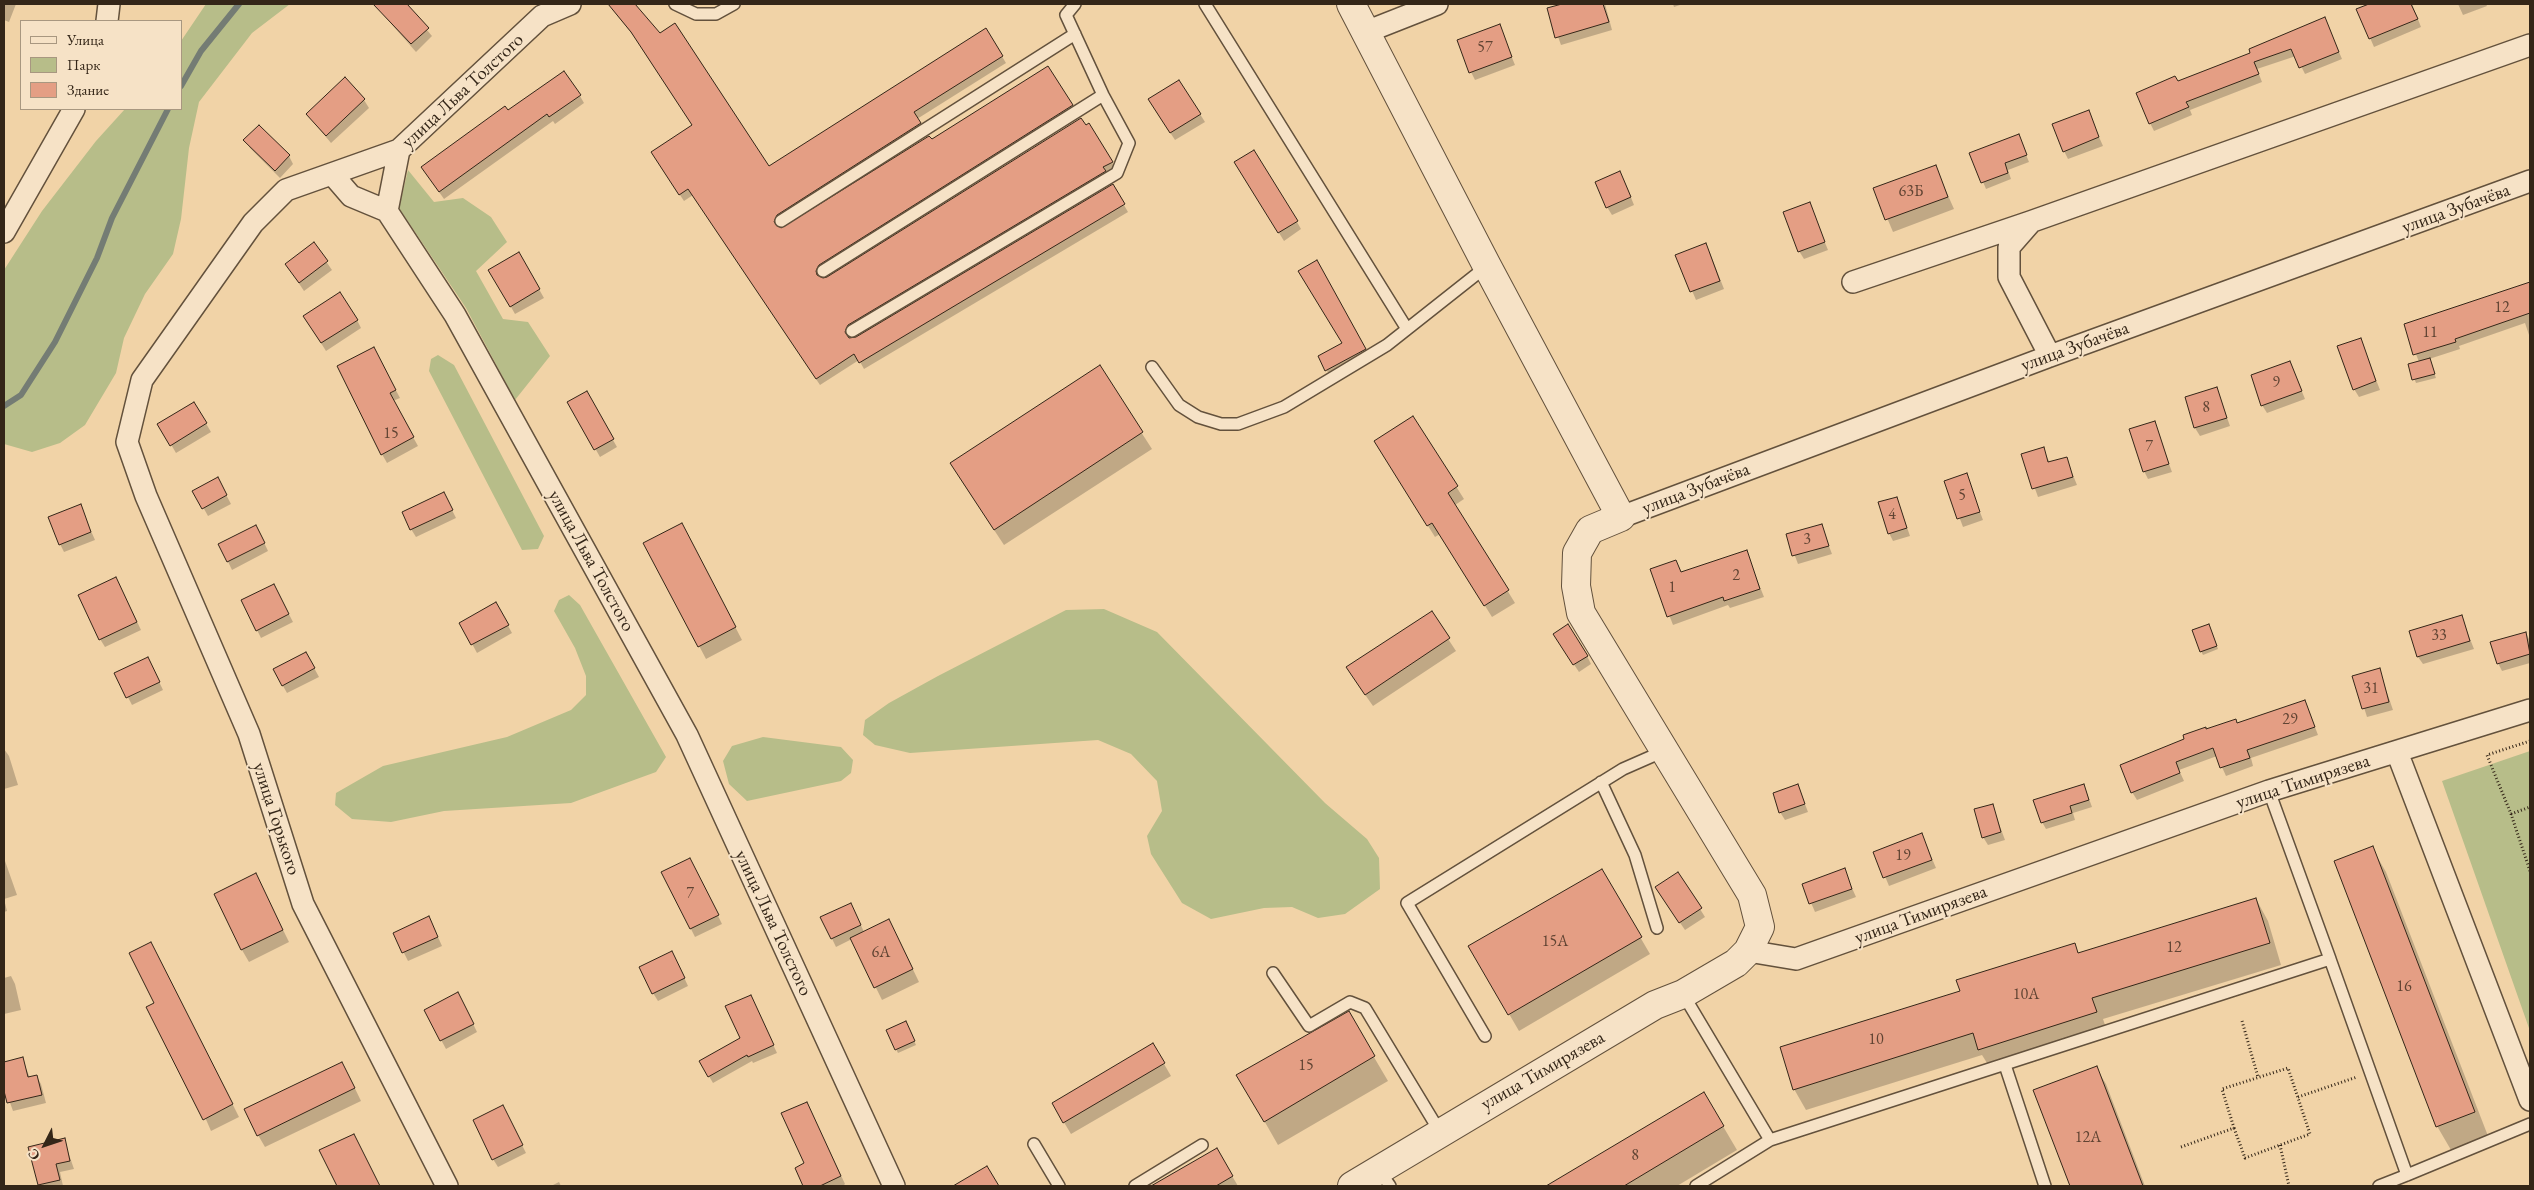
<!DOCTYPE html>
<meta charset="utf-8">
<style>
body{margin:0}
#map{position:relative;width:2534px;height:1190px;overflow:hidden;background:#f1d3a7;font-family:"EB Garamond",serif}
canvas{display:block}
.frame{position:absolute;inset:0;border:5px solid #342618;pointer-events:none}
.legend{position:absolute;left:20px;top:20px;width:162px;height:90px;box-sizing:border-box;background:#f6e2c6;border:1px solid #a89780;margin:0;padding:6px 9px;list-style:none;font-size:15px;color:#342618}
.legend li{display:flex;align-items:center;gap:10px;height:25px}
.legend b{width:25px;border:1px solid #a89780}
.north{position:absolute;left:20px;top:1120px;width:50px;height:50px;-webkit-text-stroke:4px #f6e2c6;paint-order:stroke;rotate:229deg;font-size:14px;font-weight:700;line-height:20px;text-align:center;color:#342618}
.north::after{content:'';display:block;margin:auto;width:18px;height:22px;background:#342618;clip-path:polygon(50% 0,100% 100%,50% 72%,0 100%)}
</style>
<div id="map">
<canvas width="2534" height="1190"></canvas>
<div class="frame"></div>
<ul class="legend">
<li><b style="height:6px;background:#f6e2c6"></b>Улица</li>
<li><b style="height:14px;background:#b7bd89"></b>Парк</li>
<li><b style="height:14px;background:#e49e84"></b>Здание</li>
</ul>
<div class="north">С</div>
</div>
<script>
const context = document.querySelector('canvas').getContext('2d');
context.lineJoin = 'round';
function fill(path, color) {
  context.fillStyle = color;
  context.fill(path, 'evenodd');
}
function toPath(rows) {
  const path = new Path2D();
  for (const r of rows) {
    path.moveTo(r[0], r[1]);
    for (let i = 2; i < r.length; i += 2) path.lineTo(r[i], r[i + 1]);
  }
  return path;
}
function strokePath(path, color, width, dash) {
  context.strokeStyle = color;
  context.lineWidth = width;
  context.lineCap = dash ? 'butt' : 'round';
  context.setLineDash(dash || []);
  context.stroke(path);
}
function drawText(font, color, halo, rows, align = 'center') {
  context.font = font + ' "EB Garamond",serif';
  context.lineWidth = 4;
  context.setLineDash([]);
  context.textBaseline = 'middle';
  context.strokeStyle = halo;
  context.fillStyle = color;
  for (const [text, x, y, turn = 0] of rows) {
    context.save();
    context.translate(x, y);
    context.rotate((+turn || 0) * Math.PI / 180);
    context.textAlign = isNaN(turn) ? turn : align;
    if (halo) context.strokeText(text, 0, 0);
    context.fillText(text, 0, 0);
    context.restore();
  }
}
fill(toPath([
 [206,4,290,4,252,33,199,102,189,148,181,219,173,254,145,294,124,338,116,373,85,425,60,443,32,452,4,444,4,270,42,211,96,141,125,109,181,109,181,41],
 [408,170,434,202,463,198,491,217,507,242,476,271,503,319,528,322,550,356,515,400,466,308,399,208],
 [438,355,454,365,544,536,538,549,522,550,429,371,431,359],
 [569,595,580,605,666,757,656,772,571,803,444,811,391,822,352,819,335,805,336,793,383,766,507,737,571,710,586,695,586,676,575,648,554,611,559,600],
 [1104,609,1157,632,1325,803,1367,839,1379,858,1380,889,1345,914,1318,918,1292,907,1264,908,1211,919,1182,903,1151,854,1147,836,1162,811,1157,781,1131,754,1098,740,910,753,875,745,863,735,865,720,889,703,938,676,1066,610],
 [763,737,841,747,853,760,851,773,841,781,747,801,729,784,723,761,732,746],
 [2530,751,2530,1031,2442,781]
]), '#b7bd89');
fill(toPath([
 [4,4,16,4,9,22,4,20],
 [374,4,405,4,432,36,416,52],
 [617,4,633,4,769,168,986,30,1006,63,917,119,924,130,780,221,778,227,781,230,931,141,1072,106,1076,112,822,271,819,279,827,279,1089,125,1116,169,848,335,848,339,856,339,1113,186,1128,212,864,369,859,360,820,385,693,195,684,201,656,159,693,126,636,39,616,14,613,8],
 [1566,4,1605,4,1612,30,1561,45,1548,9],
 [1673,4,1683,4,1674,7],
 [2372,4,2412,4,2421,27,2374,47,2358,10],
 [2458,4,2486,4,2487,6,2463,15],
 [1499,26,1515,65,1475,80,1471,72],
 [2328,26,2342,59,2305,74,2296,56,2257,69,2262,82,2190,110,2192,115,2154,131,2150,123,2178,83],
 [580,96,584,103,555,124,553,121,444,199,427,175,508,112],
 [364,100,369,108,331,143,307,114],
 [1154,108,1200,114,1205,122,1175,140],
 [2088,112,2103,146,2068,159,2064,151],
 [2018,135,2029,162,2008,170,2011,179,1986,189,1971,153],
 [245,140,289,156,293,164,280,178,250,148],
 [1935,166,1954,209,1893,232,1875,189],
 [1240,170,1297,222,1301,229,1284,241],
 [1624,180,1634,205,1612,215,1607,207],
 [1809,204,1828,250,1804,259,1799,251],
 [314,244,332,270,304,291,286,264],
 [1710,253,1724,289,1696,300,1677,255],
 [519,254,544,298,515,314,490,270],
 [1316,262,1370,357,1331,378,1319,356,1343,344],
 [2530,283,2530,338,2525,323,2459,346,2460,349,2429,359,2436,378,2416,383,2409,365,2419,362,2405,325],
 [357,320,361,328,326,351,309,324],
 [2360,339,2380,390,2359,397,2354,389],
 [378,356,400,398,393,401,418,446,387,463,369,431,372,430],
 [2290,362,2305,399,2267,413,2262,405],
 [1099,367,1152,449,1004,545,961,480],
 [2217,389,2230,426,2200,436,2195,428],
 [586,393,617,447,600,457,569,402],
 [194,403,211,432,176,453,159,424],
 [1413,418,1464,499,1455,505,1515,603,1492,617,1440,534,1435,537,1382,453],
 [2154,423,2172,472,2148,479,2144,471],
 [2043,449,2050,463,2066,458,2077,485,2038,497,2023,455],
 [1966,475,1983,520,1963,527,1946,482],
 [222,487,231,504,208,516,194,491],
 [1897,498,1910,536,1893,541,1889,533],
 [448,502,456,518,416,537,411,529],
 [80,506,95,540,64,552,60,544],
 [1821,525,1832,554,1798,564,1787,535],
 [260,534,268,551,232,570,220,545],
 [688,536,742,640,706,659,645,543],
 [1746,552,1764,597,1730,608,1728,605,1673,625,1652,570,1676,561,1682,573],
 [120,586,141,630,105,647,100,639],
 [278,593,293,622,261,638,257,630],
 [496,604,512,633,477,653,461,623],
 [1431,613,1456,651,1373,706,1354,679],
 [2461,616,2474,649,2423,664,2418,657],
 [2209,625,2218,649,2203,655,2201,651],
 [2526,633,2530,641,2530,663,2502,671,2498,663],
 [1559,642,1587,656,1591,664,1579,672],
 [306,653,319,677,287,693,274,670],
 [152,667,163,690,132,705,116,674],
 [2379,669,2393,710,2367,717,2354,676],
 [2305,701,2318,735,2251,758,2253,766,2226,776,2217,756,2179,770,2184,781,2137,800,2132,792,2206,731,2237,724],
 [4,749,9,756,18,785,4,789],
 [2084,785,2092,807,2073,813,2075,820,2046,829,2042,822],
 [1798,786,1808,812,1785,820,1780,812],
 [1992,805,2005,840,1988,845,1983,837],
 [1922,835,1936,868,1889,886,1875,852],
 [2372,848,2386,872,2488,1136,2451,1150,2437,1126],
 [5,861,17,895,4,899,4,862],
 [694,867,722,924,695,937,663,873],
 [1601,870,1650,954,1519,1031,1470,947],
 [1844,870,1856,897,1815,912,1803,884],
 [1678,874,1705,917,1685,930,1661,895],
 [256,875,289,942,249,962,242,950],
 [4,899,7,911,4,912],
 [2256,899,2268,921,2281,965,2103,1019,2108,1034,1992,1071,1982,1055,1806,1110,1794,1089,1961,992,2074,945,2079,954],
 [855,912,864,932,895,932,919,982,882,1000,852,939,836,947,822,918],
 [433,926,442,946,408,961,394,933],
 [158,956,239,1117,211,1131,156,1004],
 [676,960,688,986,658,1001,653,993],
 [11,976,15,984,21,1010,4,1014,4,978],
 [462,1001,477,1032,446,1049,425,1010],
 [754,1004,777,1053,753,1063,752,1061,713,1083,700,1061,741,1038],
 [1348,1013,1388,1081,1278,1145,1238,1075],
 [907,1026,916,1045,898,1053,887,1031],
 [1153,1045,1171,1076,1071,1134,1053,1104],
 [22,1059,30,1078,36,1076,41,1084,46,1103,13,1111,4,1086,4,1063],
 [2096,1068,2106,1084,2145,1186,2072,1186,2035,1091],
 [349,1076,361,1101,265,1147,258,1135],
 [1704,1094,1737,1150,1677,1186,1549,1186],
 [811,1111,845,1184,843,1186,805,1186,796,1168,805,1164],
 [507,1115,526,1153,498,1167,493,1159],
 [64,1140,74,1169,60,1172,63,1186,40,1186],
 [1216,1149,1238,1186,1154,1186],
 [559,1182,561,1186,551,1186]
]), '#0003');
strokePath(toPath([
 [181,86,201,51,239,4],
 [4,406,21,395,55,342,97,258,112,218,168,109]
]), '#747c74', 6);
const building = toPath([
 [373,4,407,4,429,28,411,44,373,4],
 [608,4,635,4,660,33,675,23,769,166,986,28,1003,56,914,112,921,123,777,215,774,222,781,228,929,136,932,139,1048,66,1073,105,819,265,816,271,817,275,823,278,827,277,1081,118,1086,125,1089,123,1113,162,1103,167,1106,171,848,325,845,332,849,338,856,337,1113,184,1125,204,859,363,854,354,816,379,688,189,679,195,651,152,692,125,631,32,608,4],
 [1562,4,1603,4,1609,22,1555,38,1547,8,1562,4],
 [2369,4,2411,4,2418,19,2369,39,2356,9,2369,4],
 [2325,17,2339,52,2299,68,2291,49,2254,62,2259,74,2186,102,2189,107,2149,124,2136,93,2175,76,2178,81,2250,53,2249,49,2325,17],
 [1500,24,1512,57,1469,73,1457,40,1500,24],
 [564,71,581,95,549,117,547,114,439,192,421,167,505,106,508,110,564,71],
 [345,77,365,99,326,136,306,114,345,77],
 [1179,80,1201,114,1170,133,1148,99,1179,80],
 [2089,110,2099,137,2063,152,2052,124,2089,110],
 [259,125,290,155,275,171,243,140,259,125],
 [2019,134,2027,155,2005,163,2008,173,1981,183,1969,153,2019,134],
 [1254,150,1298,221,1278,233,1234,162,1254,150],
 [1936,165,1948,197,1885,220,1873,188,1936,165],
 [1620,171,1631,197,1606,208,1595,182,1620,171],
 [1810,202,1825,242,1798,252,1783,212,1810,202],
 [314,242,328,261,299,283,285,264,314,242],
 [1706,243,1720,281,1690,292,1675,255,1706,243],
 [519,252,540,289,510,307,488,270,519,252],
 [1317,260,1366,349,1325,371,1318,356,1342,343,1298,271,1317,260],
 [2530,282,2530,313,2455,339,2456,342,2413,355,2404,324,2530,282],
 [340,292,358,320,321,343,303,316,340,292],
 [2361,338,2376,381,2353,390,2337,346,2361,338],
 [374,347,396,390,390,393,414,437,381,455,337,366,374,347],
 [2430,358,2435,374,2412,380,2408,364,2430,358],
 [2290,361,2302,391,2261,406,2251,375,2290,361],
 [1100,365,1143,432,994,530,950,463,1100,365],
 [2217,387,2227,418,2194,428,2185,397,2217,387],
 [587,391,614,439,594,450,567,402,587,391],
 [194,402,207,423,170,446,157,424,194,402],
 [1413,416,1458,486,1448,493,1509,590,1484,606,1432,523,1427,526,1374,441,1413,416],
 [2155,421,2169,464,2143,472,2129,429,2155,421],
 [2044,447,2048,462,2067,457,2073,477,2032,489,2021,454,2044,447],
 [1967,473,1980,512,1957,519,1944,481,1967,473],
 [218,477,227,495,202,509,192,491,218,477],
 [444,492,453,510,410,530,402,512,444,492],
 [1897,497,1907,528,1888,534,1878,502,1897,497],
 [81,504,91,532,59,545,48,517,81,504],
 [682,523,736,627,698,647,643,543,682,523],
 [1822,524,1829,546,1792,556,1786,534,1822,524],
 [256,525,265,543,227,562,218,544,256,525],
 [1747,550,1760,589,1724,601,1723,597,1667,617,1650,569,1676,560,1681,572,1747,550],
 [116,577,137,622,99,640,78,595,116,577],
 [274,584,289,614,256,631,241,600,274,584],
 [496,602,509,625,471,645,459,623,496,602],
 [1432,611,1450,638,1365,695,1346,667,1432,611],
 [2462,615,2470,641,2417,657,2409,631,2462,615],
 [1568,624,1588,656,1573,665,1553,634,1568,624],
 [2209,624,2217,646,2200,652,2192,630,2209,624],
 [2526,632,2530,654,2497,664,2490,642,2526,632],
 [306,652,315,668,282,686,273,669,306,652],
 [148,657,160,682,126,698,114,673,148,657],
 [2380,668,2389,702,2362,709,2352,676,2380,668],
 [2305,700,2315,727,2247,750,2250,758,2220,768,2213,748,2176,762,2180,773,2131,793,2120,765,2184,739,2183,735,2206,727,2206,729,2236,719,2237,723,2305,700],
 [1798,784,1805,804,1779,813,1773,793,1798,784],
 [2084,784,2089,800,2070,806,2072,813,2041,823,2033,800,2084,784],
 [1993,804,2001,832,1982,838,1974,809,1993,804],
 [1922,833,1932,860,1883,878,1873,852,1922,833],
 [2373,846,2475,1112,2436,1127,2334,861,2373,846],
 [690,858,719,915,690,929,661,872,690,858],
 [1845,868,1852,889,1809,904,1802,884,1845,868],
 [1602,869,1642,937,1508,1015,1468,946,1602,869],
 [1678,872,1702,908,1679,923,1655,887,1678,872],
 [256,873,283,930,241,950,214,894,256,873],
 [2256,898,2270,943,2092,998,2097,1012,1978,1050,1973,1033,1793,1090,1780,1047,1960,991,1956,980,2075,943,2078,953,2256,898],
 [851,903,861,925,831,939,820,917,851,903],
 [429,916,438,937,402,953,393,933,429,916],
 [889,919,913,969,874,988,850,938,889,919],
 [151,942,233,1104,203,1120,146,1007,154,1003,129,953,151,942],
 [672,951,685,978,652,994,639,967,672,951],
 [458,992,474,1024,440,1041,424,1010,458,992],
 [751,995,774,1045,748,1057,747,1055,708,1077,699,1061,740,1038,725,1006,751,995],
 [1349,1011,1375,1056,1264,1122,1236,1075,1349,1011],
 [906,1021,915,1041,895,1050,886,1030,906,1021],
 [1153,1043,1165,1063,1063,1123,1052,1103,1153,1043],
 [23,1057,28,1077,37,1075,42,1095,7,1103,4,1091,4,1062,23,1057],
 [342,1062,355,1088,257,1136,244,1109,342,1062],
 [2097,1066,2143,1186,2070,1186,2033,1090,2097,1066],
 [1704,1092,1724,1126,1624,1186,1546,1186,1704,1092],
 [807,1102,841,1176,820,1186,803,1186,795,1168,804,1163,781,1113,807,1102],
 [503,1105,523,1145,492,1160,473,1120,503,1105],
 [354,1134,380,1186,337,1186,319,1150,354,1134],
 [65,1138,70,1161,56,1164,60,1180,38,1185,28,1147,65,1138],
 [1217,1148,1233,1176,1216,1186,1151,1186,1217,1148],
 [987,1166,999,1186,953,1186,987,1166]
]);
fill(building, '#e49e84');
strokePath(building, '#342618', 1);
const service = toPath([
 [675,4,696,14,716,14,734,4],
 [1205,4,1407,329],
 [781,221,1075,34],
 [823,271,1103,95],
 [852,331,1117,173,1129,143,1103,95,1066,15,1075,4],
 [1152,367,1179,405,1198,417,1221,424,1238,424,1284,407,1387,345,1487,266],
 [1601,782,1635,855,1657,928],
 [2330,959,2407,1175,2530,1124],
 [1273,973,1309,1026,1350,1002,1365,1008,1440,1132],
 [1683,994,1770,1140,1696,1186],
 [1485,1036,1407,903,1623,769,1664,751],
 [2005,1065,2045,1186],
 [1770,1140,2330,959,2269,791],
 [1034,1144,1059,1186],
 [1379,1170,1390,1186],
 [1135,1186,1202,1145],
 [2379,1186,2407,1175]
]);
const minor = toPath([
 [570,4,542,16,399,150,387,211,455,315,687,735,894,1186],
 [107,21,109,4],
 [1366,32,1437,4],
 [399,150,286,190,253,223,142,380,127,442,146,496,249,734,303,904,447,1186],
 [332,174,351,196,387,211],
 [2030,223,2009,247,2009,277,2050,356],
 [4,232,74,109],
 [1853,282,2030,222,2530,45],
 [1621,517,2050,356,2530,181],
 [2397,752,2530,1100],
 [1748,951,1796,959,2269,791,2530,710]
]);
const tertiary = toPath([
 [1351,4,1487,266,1621,517,1590,530,1577,553,1576,586,1581,613,1752,895,1760,927,1748,951,1736,963,1683,994,1655,1005,1352,1186]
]);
strokePath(service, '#63513c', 14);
strokePath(minor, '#63513c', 24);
strokePath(tertiary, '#63513c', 30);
strokePath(toPath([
 [2530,741,2487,755,2511,814,2530,871],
 [2511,814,2530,807],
 [2242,1021,2258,1077],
 [2298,1097,2357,1077],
 [2280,1145,2289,1186],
 [2181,1147,2234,1128,2222,1089,2288,1068,2310,1134,2245,1158,2234,1128]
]), '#342618', 3, [1, 2.5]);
strokePath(service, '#f6e2c6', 11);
strokePath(minor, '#f6e2c6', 21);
strokePath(tertiary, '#f6e2c6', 28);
drawText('16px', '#604433', null, [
 ["57",1485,48],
 ["63Б",1911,192],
 ["12",2502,308],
 ["11",2430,333],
 ["9",2276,383],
 ["8",2206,408],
 ["15",391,434],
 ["7",2149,447],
 ["5",1962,496],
 ["4",1892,515],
 ["3",1807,540],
 ["2",1736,576],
 ["1",1672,588],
 ["33",2439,636],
 ["31",2371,689],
 ["29",2290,720],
 ["19",1903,856],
 ["7",690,894],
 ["15А",1555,942],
 ["12",2174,948],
 ["6А",881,953],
 ["16",2404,987],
 ["10А",2026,995],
 ["10",1876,1040],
 ["15",1306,1066],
 ["12А",2088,1138],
 ["8",1635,1156]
]);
drawText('19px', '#342618', '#f6e2c6', [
 ["улица Льва Толстого",463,91,-43],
 ["улица Зубачёва",2456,209,-20],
 ["улица Зубачёва",2075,347,-20],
 ["улица Зубачёва",1696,489,-21],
 ["улица Льва Толстого",591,561,61],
 ["улица Тимирязева",2303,782,-18],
 ["улица Горького",276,819,72],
 ["улица Тимирязева",1921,915,-20],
 ["улица Льва Толстого",773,923,65],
 ["улица Тимирязева",1543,1071,-30]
]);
</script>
